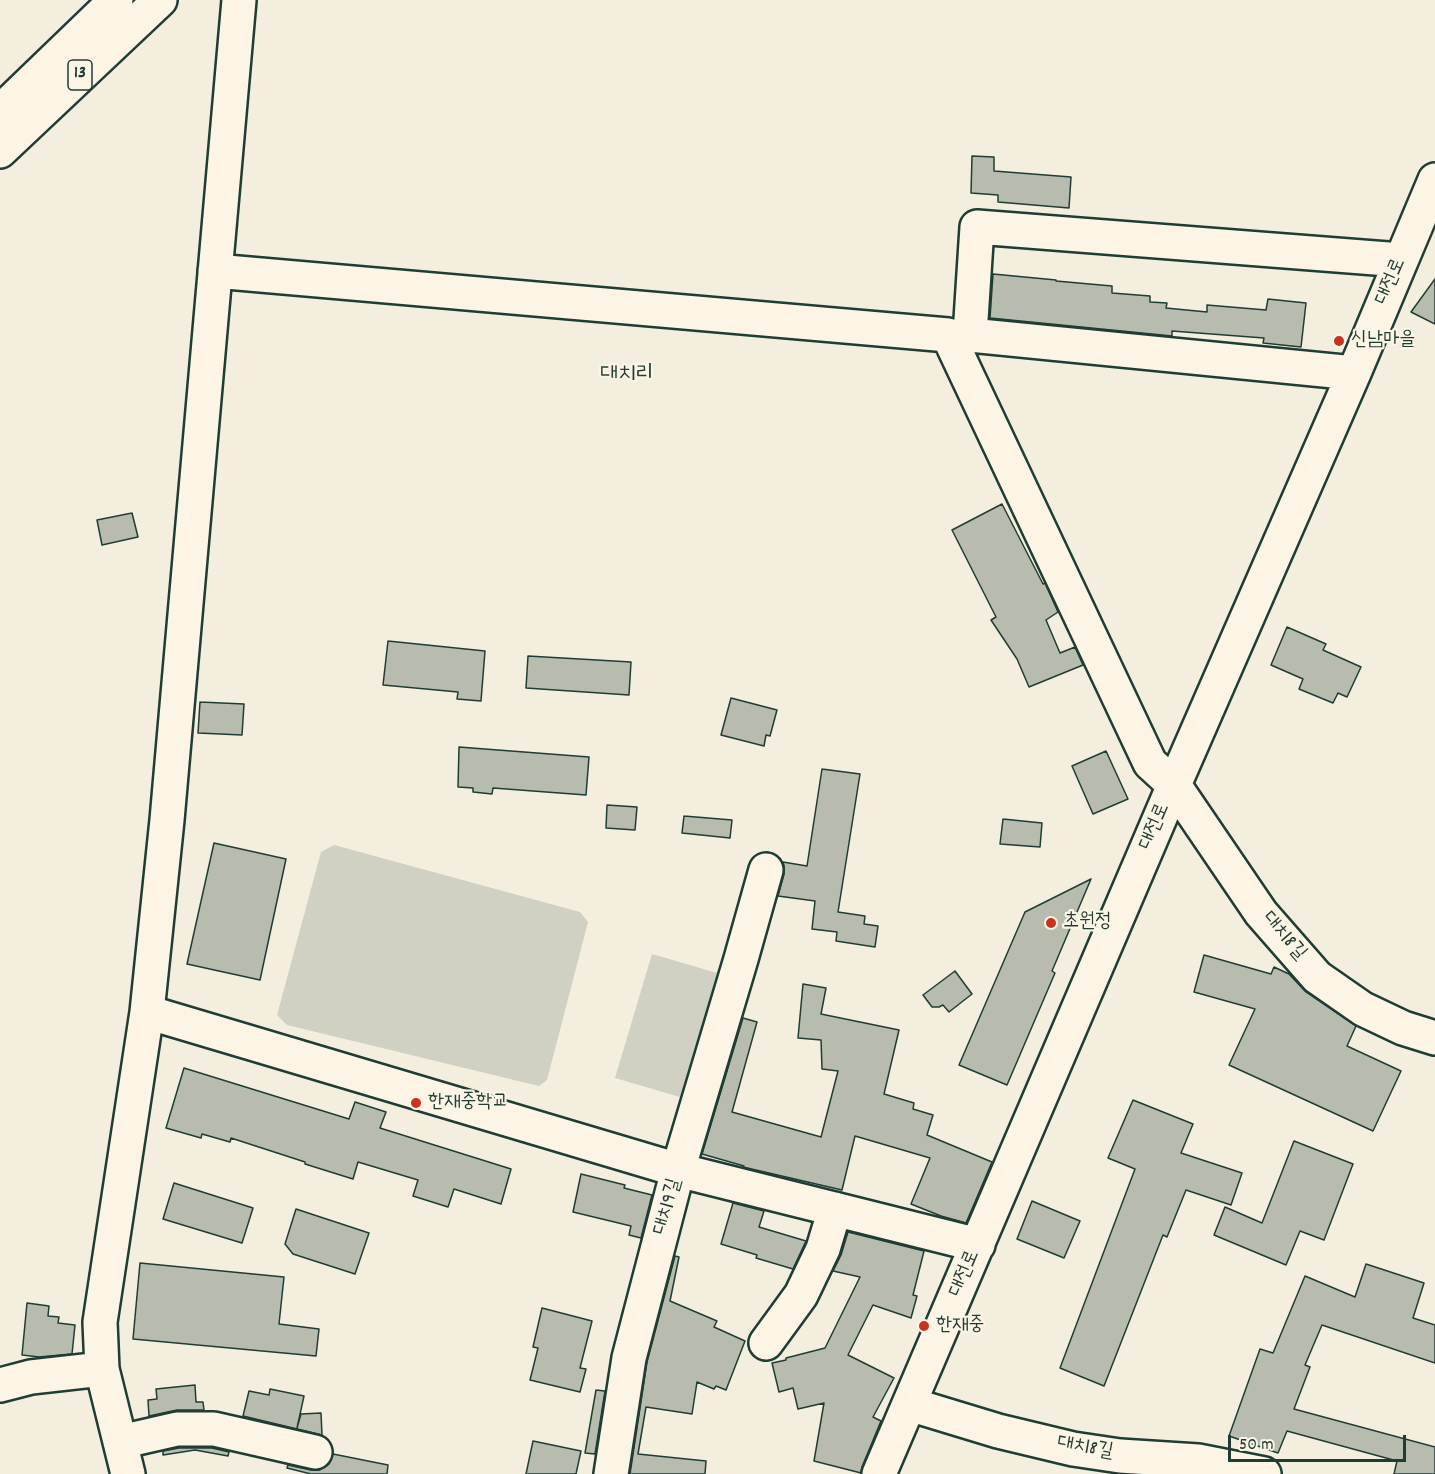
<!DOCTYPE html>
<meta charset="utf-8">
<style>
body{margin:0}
#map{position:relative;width:1435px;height:1474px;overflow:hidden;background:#f3eede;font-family:Dekko,sans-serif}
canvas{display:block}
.scale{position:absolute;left:1228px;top:1435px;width:178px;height:27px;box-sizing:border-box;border:3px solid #1f3d34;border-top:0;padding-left:8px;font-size:18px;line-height:21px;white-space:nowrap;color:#1f3d34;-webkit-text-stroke:4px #fcf5e5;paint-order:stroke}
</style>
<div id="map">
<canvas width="1435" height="1474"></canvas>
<div class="scale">50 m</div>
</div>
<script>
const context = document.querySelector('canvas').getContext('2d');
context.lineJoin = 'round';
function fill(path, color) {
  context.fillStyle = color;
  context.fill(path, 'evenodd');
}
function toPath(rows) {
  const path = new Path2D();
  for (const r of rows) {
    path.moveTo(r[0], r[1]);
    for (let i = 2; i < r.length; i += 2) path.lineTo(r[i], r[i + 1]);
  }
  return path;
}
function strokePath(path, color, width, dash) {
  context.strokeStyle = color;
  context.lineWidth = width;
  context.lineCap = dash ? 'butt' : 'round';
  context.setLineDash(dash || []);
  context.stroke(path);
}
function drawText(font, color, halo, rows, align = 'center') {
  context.font = font + ' Dekko,"Poor Story",sans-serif';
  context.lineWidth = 4.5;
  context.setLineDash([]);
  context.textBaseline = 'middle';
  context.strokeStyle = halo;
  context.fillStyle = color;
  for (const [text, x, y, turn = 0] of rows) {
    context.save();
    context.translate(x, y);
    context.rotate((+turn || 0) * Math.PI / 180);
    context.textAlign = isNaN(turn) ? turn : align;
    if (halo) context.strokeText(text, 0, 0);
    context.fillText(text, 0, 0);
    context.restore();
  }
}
fill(toPath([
 [334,845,580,912,588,922,547,1080,539,1086,287,1025,277,1015,321,852],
 [652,954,717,973,680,1097,615,1078]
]), '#d0d1c2');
const building = toPath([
 [972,156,994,157,994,171,1071,177,1069,208,998,202,998,195,971,193,972,156],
 [993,274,1056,280,1056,281,1112,286,1112,293,1150,296,1150,302,1167,303,1166,308,1207,312,1207,305,1266,310,1268,299,1306,303,1301,347,1263,343,1264,338,1172,331,1172,336,990,318,993,274],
 [1435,279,1435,324,1411,312,1435,279],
 [1002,504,1043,584,1045,583,1058,612,1046,620,1060,653,1075,647,1083,665,1029,687,1017,659,991,620,996,617,952,530,1002,504],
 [132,513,138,537,102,545,97,520,132,513],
 [1287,627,1326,644,1323,650,1361,667,1347,697,1338,693,1333,703,1299,689,1303,679,1271,665,1287,627],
 [388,641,485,651,481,701,457,699,458,692,383,685,388,641],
 [528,656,631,662,629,695,526,688,528,656],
 [731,698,777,710,770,736,766,735,764,746,721,735,731,698],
 [200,702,244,704,242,735,198,733,200,702],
 [459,747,589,757,586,795,493,788,492,794,473,792,473,788,458,787,459,747],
 [1106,751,1128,799,1093,814,1072,766,1106,751],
 [822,769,860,774,838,912,865,916,864,924,878,926,875,947,836,941,837,932,812,929,815,901,778,896,784,874,784,866,783,862,807,866,822,769],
 [607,805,637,807,635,830,606,828,607,805],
 [684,816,732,820,730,838,682,833,684,816],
 [1003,819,1042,823,1040,847,1000,844,1003,819],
 [214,843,286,859,260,980,187,964,214,843],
 [1091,879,1052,971,1055,973,1007,1085,959,1065,1025,912,1091,879],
 [1204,955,1271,974,1274,967,1289,974,1306,992,1356,1026,1347,1046,1401,1071,1373,1131,1229,1065,1255,1009,1194,992,1204,955],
 [955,971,972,994,949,1012,943,1005,939,1007,932,1007,923,995,955,971],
 [803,984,826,988,821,1014,899,1030,884,1094,914,1103,913,1109,933,1115,927,1135,992,1162,966,1223,941,1216,911,1204,930,1158,855,1136,842,1190,743,1167,744,1166,702,1154,743,1018,757,1022,732,1112,821,1137,838,1071,822,1069,821,1040,798,1038,803,984],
 [184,1068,349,1119,355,1102,386,1112,380,1128,511,1169,501,1204,454,1189,448,1207,413,1196,418,1180,358,1162,353,1179,305,1164,305,1162,231,1138,230,1142,202,1134,201,1138,166,1128,184,1068],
 [1133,1100,1193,1124,1181,1153,1242,1173,1231,1205,1186,1190,1167,1237,1163,1235,1104,1386,1060,1368,1135,1169,1108,1158,1133,1100],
 [1294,1141,1353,1164,1324,1240,1300,1231,1286,1265,1214,1235,1225,1207,1262,1223,1294,1141],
 [581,1174,625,1185,624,1188,652,1195,641,1238,629,1235,631,1226,573,1212,581,1174],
 [174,1183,253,1208,242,1243,163,1219,174,1183],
 [1032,1201,1080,1221,1064,1258,1017,1239,1032,1201],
 [733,1203,764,1211,759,1227,806,1241,793,1269,756,1258,757,1255,721,1244,733,1203],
 [296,1209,369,1233,355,1274,293,1254,285,1244,296,1209],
 [848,1232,924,1251,913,1295,917,1296,911,1318,873,1305,848,1355,894,1378,873,1417,881,1421,862,1467,861,1473,814,1461,824,1403,798,1409,793,1388,779,1392,772,1363,786,1360,786,1358,825,1348,860,1277,833,1271,841,1255,848,1232],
 [675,1256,679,1257,670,1301,717,1321,714,1327,745,1341,726,1390,716,1386,714,1389,697,1382,692,1414,646,1407,638,1454,706,1461,705,1474,630,1474,647,1362,675,1256],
 [140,1263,284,1277,279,1324,319,1329,316,1356,133,1339,140,1263],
 [1366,1264,1424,1283,1413,1318,1435,1325,1435,1363,1322,1325,1305,1365,1310,1367,1294,1409,1435,1447,1435,1474,1394,1474,1397,1461,1287,1431,1278,1453,1229,1436,1260,1349,1273,1353,1305,1276,1355,1297,1366,1264],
 [27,1303,49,1306,48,1316,59,1317,58,1323,75,1325,72,1354,39,1357,22,1355,27,1303],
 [542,1308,592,1321,580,1368,586,1369,580,1392,530,1380,538,1348,533,1347,542,1308],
 [195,1385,196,1402,203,1402,204,1410,177,1410,149,1416,148,1400,157,1399,156,1389,195,1385],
 [270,1389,304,1396,297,1428,301,1414,321,1413,322,1435,243,1416,249,1391,269,1395,270,1389],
 [596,1390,605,1391,595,1454,585,1453,596,1390],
 [533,1441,581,1451,576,1474,526,1474,533,1441],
 [179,1448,212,1448,229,1452,228,1456,195,1450,163,1455,163,1451,179,1448],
 [333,1454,388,1465,387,1474,311,1474,287,1468,288,1465,311,1470,320,1470,329,1464,333,1454]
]);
fill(building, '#b8bcae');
strokePath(building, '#1f3d34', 1.5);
const minor = toPath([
 [215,271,948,335,1150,763,1174,785,1261,913,1317,977,1363,1009,1403,1028,1435,1038],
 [1354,373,970,335,977,227,1401,260],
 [147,1012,678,1170,741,959,766,870],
 [766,1343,801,1295,823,1249,835,1209],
 [102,1369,100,1322,147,1012,167,820,239,0],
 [0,1385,31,1377,102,1369,128,1474],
 [909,1404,998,1431,1073,1449,1120,1456,1198,1461,1264,1474],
 [120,1442,177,1429,214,1429,315,1452],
 [611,1474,629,1358,678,1170,978,1245],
 [879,1474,1174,785,1354,373,1435,180]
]);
const major = toPath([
 [0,112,116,0],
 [0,151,160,0]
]);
strokePath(minor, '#1f3d34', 38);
strokePath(major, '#1f3d34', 38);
strokePath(minor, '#fcf5e5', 33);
strokePath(major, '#fcf5e5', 33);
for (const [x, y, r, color] of [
 [1339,341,6,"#c8321e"],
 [1051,923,6,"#c8321e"],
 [416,1103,6,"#c8321e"],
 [924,1326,6,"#c8321e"]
]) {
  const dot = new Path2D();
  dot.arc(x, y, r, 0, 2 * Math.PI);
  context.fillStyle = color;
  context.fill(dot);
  strokePath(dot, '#fcf5e5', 2);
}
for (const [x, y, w] of [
 [80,75,24]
]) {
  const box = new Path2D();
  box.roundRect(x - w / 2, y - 15, w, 30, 4.5);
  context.fillStyle = '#fcf5e5';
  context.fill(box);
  strokePath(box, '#1f3d34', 1.5);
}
drawText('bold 18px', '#1f3d34', null, [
 ["13",80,75]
]);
drawText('20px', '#1f3d34', '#fcf5e5', [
 ["대전로",1392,282,-67],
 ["대전로",1156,827,-67],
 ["대치8길",1283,937,49],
 ["대치9길",669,1207,-74],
 ["대전로",966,1274,-67],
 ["대치8길",1085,1449,10]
]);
drawText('20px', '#1f3d34', '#fcf5e5', [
 ["신남마을",1351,341],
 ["초원정",1063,923],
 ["한재중학교",428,1103],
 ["한재중",936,1326]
], 'left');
drawText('22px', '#1f3d34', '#fcf5e5', [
 ["대치리",627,376]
]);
</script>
